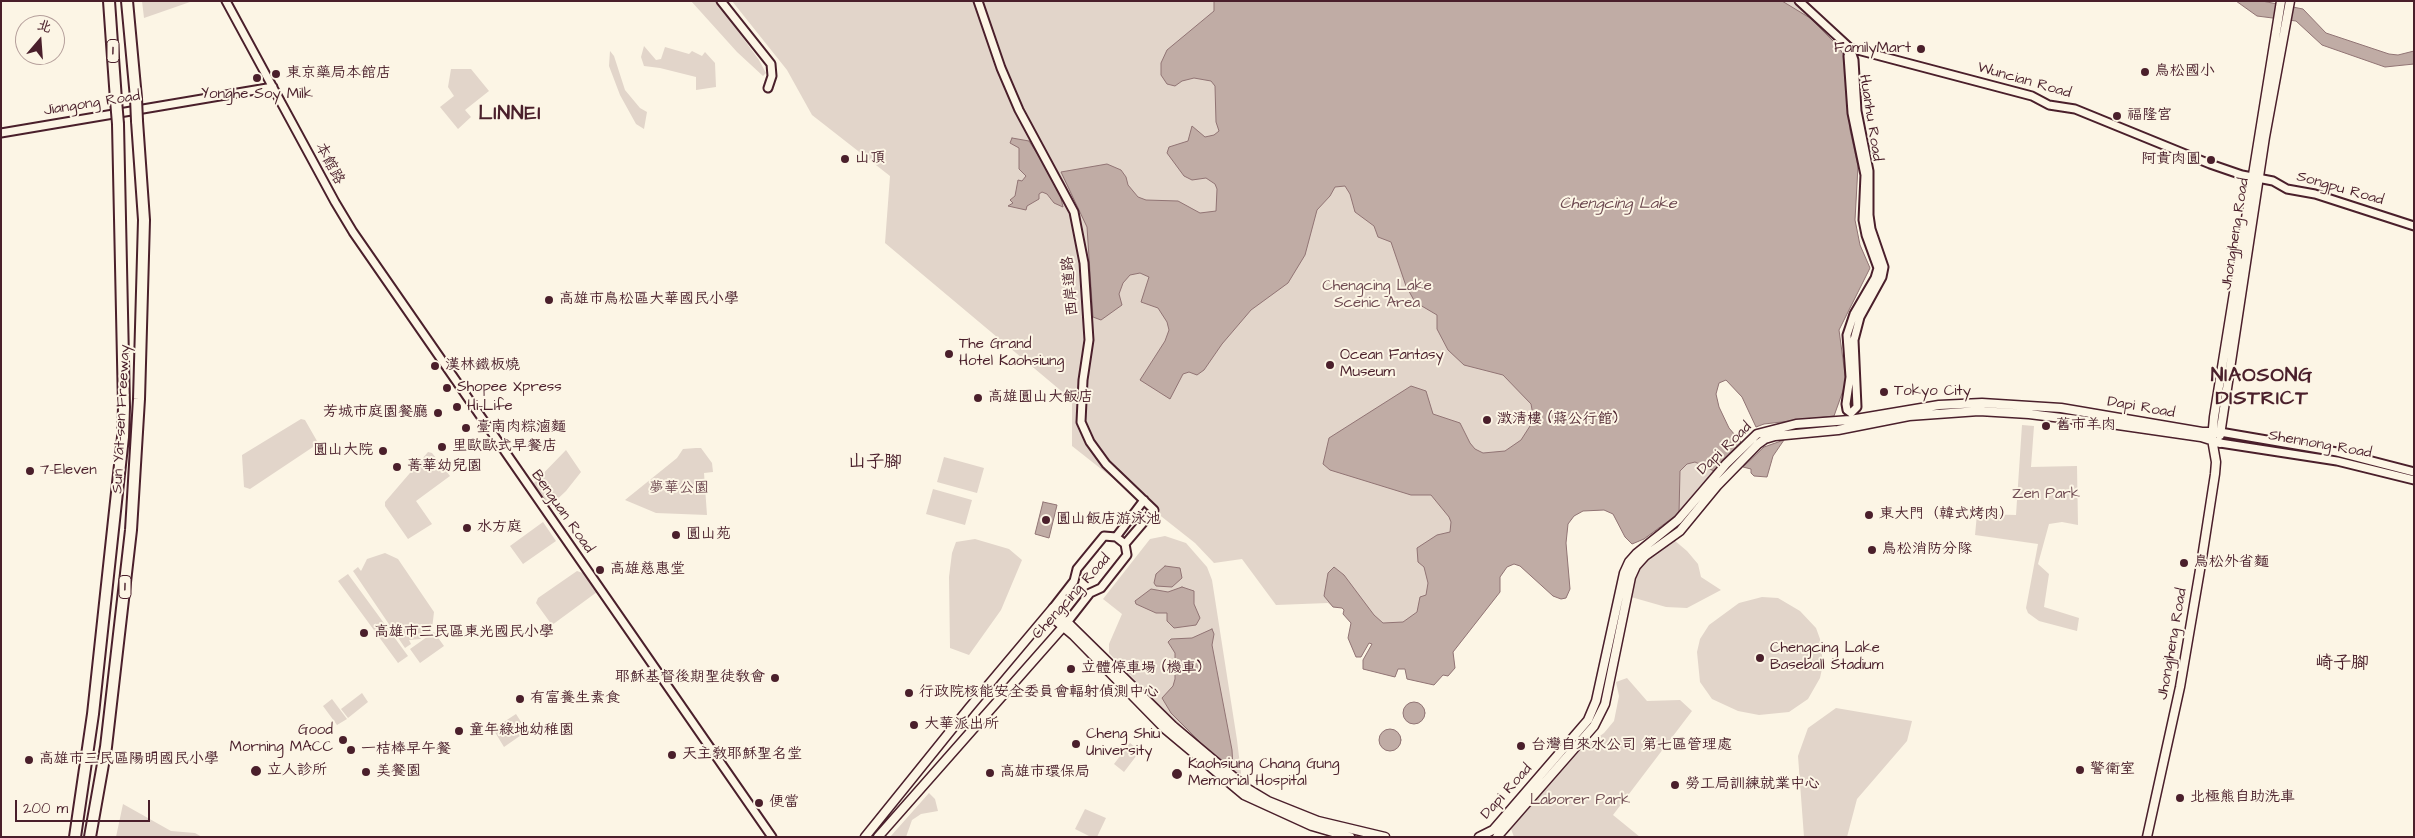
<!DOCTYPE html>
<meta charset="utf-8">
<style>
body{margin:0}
#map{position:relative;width:2415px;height:838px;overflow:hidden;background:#fcf5e5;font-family:"Architects Daughter","LXGW WenKai TC",sans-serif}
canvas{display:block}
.frame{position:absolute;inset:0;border:2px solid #4a1f2b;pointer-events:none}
.north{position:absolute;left:15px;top:15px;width:50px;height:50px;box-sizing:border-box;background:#fcf5e5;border:1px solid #b59f9b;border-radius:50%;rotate:18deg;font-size:14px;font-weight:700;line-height:20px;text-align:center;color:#4a1f2b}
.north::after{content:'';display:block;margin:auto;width:18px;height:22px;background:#4a1f2b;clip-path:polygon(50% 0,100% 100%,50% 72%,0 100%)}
.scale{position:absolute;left:15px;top:800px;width:135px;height:22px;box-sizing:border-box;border:2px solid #4a1f2b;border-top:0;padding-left:6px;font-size:15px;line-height:18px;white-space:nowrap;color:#4a1f2b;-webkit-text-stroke:4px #fcf5e5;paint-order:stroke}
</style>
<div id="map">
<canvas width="2415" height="838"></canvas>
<div class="frame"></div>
<div class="north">北</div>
<div class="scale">200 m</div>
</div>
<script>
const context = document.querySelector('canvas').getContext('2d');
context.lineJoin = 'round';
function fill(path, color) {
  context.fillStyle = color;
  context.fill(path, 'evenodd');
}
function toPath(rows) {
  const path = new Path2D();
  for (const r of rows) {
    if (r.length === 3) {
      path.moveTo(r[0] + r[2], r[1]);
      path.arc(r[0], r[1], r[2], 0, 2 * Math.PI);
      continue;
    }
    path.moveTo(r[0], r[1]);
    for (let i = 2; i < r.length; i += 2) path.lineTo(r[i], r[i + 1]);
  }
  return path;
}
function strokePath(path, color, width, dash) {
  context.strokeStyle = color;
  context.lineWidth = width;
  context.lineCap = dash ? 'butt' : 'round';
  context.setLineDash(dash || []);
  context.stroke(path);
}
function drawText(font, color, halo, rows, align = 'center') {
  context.font = font + ' "Architects Daughter","LXGW WenKai TC",sans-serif';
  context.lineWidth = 4;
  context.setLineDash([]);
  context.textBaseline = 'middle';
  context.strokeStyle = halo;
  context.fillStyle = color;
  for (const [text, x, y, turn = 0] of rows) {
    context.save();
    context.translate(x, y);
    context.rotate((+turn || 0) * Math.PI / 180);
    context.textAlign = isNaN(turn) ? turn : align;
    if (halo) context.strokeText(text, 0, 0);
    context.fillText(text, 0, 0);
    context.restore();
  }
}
fill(toPath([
 [142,1,189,1,190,2,144,18],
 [691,1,716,1,759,60,766,73,763,76,737,52],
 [732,1,1792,1,1839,47,1849,107,1850,130,1858,166,1855,220,1860,245,1870,268,1839,330,1846,382,1843,394,1834,416,1764,424,1756,427,1742,397,1726,380,1719,383,1716,394,1719,407,1729,428,1741,442,1698,488,1679,513,1644,539,1632,544,1625,537,1613,514,1604,510,1583,511,1574,516,1568,524,1566,543,1570,589,1566,598,1561,599,1553,596,1520,566,1514,564,1507,567,1500,577,1500,592,1453,652,1455,668,1448,676,1443,675,1434,685,1407,679,1405,669,1398,669,1395,677,1363,669,1363,660,1372,644,1369,643,1361,657,1356,657,1348,638,1351,623,1343,614,1344,610,1342,608,1333,607,1328,603,1276,605,1242,559,1214,563,1195,543,1072,446,1072,400,885,243,890,176,812,115,787,70],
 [644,46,656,60,661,59,665,47,689,54,692,51,702,56,705,52,715,63,716,87,696,90,696,77,660,68,644,66,641,57],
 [610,51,614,56,625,90,640,108,647,112,644,129,636,124,620,95,609,66],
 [451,69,471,69,489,91,465,110,471,117,458,129,440,107,454,96,448,87],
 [301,419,305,420,317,441,316,445,250,489,244,487,242,455],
 [2022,425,2034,426,2031,467,2077,466,2078,525,2062,522,2049,524,2038,564,2049,574,2044,607,2079,618,2077,631,2039,621,2028,613,2026,608,2038,544,1975,535,1977,514,2016,515],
 [696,448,701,448,712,463,713,472,704,473,707,515,656,513,625,500,677,458,683,449],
 [566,450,581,472,566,491,549,507,533,484],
 [428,452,432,453,450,476,416,501,432,524,408,539,385,506,385,502],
 [944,457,984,468,977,493,937,482],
 [933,489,972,500,965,525,926,514],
 [543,522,556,541,523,564,510,546],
 [1165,536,1186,543,1207,567,1212,580,1237,740,1241,773,1239,777,1234,776,1164,711,1109,653,1109,644,1122,614,1103,599,1150,539],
 [975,539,1009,549,1022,560,1001,610,969,655,950,648,949,577,952,553,956,542],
 [1674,540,1687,551,1698,564,1701,577,1721,590,1687,608,1666,607,1631,597,1638,568],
 [385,553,398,559,434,612,432,629,420,639,409,640,411,644,405,648,353,571,358,567,361,571,367,559],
 [577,571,583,573,597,592,552,625,536,603,538,598],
 [348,574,408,656,398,663,338,581],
 [1762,597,1778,598,1800,611,1816,628,1820,639,1823,664,1820,678,1808,699,1789,712,1759,715,1738,711,1712,699,1700,682,1697,652,1700,639,1709,625,1739,603],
 [434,632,444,646,420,663,410,649],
 [1627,678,1647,701,1680,700,1692,711,1613,815,1640,837,1514,837,1511,829,1585,742,1593,741,1604,733,1614,721,1619,696,1616,682],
 [362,693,368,702,348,718,341,709],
 [332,699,347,719,337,725,323,706],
 [1836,708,1912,721,1907,741,1857,799,1847,837,1804,837,1798,756,1808,728],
 [516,714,527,731,504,747,493,729],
 [1130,743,1140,751,1124,772,1114,764],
 [929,793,935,799,938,811,921,814,912,820,906,837,890,837],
 [123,804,171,831,195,833,202,837,116,837],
 [1085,809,1106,818,1097,837,1091,837,1075,829]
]), '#e2d5ca');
const water = toPath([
 [1214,1,1782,1,1810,18,1839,47,1846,60,1850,130,1858,166,1855,220,1860,245,1870,268,1839,330,1846,382,1834,416,1764,424,1756,427,1742,397,1726,380,1719,383,1716,394,1719,407,1729,428,1741,442,1714,471,1695,462,1687,464,1680,471,1679,513,1644,539,1632,544,1625,537,1613,514,1604,510,1583,511,1574,516,1568,524,1566,543,1570,589,1566,598,1561,599,1553,596,1520,566,1514,564,1507,567,1500,577,1500,592,1453,652,1455,668,1448,676,1443,675,1434,685,1407,679,1405,669,1398,669,1395,677,1363,669,1363,660,1372,644,1369,643,1361,657,1356,657,1348,638,1351,623,1343,614,1344,610,1342,608,1333,607,1324,596,1328,573,1334,567,1344,575,1374,615,1383,623,1403,622,1417,612,1420,597,1426,595,1428,583,1424,567,1418,562,1417,548,1437,535,1450,532,1451,522,1449,517,1431,495,1411,495,1330,470,1323,464,1329,438,1411,386,1426,391,1433,414,1460,423,1470,443,1475,449,1483,453,1505,451,1521,440,1530,426,1533,415,1531,404,1503,375,1464,365,1448,350,1437,329,1437,315,1415,302,1406,286,1391,242,1378,237,1374,226,1355,212,1350,194,1345,186,1335,187,1330,196,1317,210,1305,255,1288,283,1251,310,1222,344,1204,370,1197,375,1189,372,1183,374,1170,399,1140,380,1165,341,1169,330,1167,322,1158,308,1141,302,1149,277,1140,273,1130,275,1123,283,1119,294,1122,305,1101,320,1093,317,1087,227,1061,172,1107,164,1121,170,1126,177,1128,185,1138,197,1146,200,1178,201,1200,213,1216,211,1217,189,1215,184,1206,178,1192,180,1184,176,1167,153,1169,147,1188,141,1192,126,1205,137,1214,135,1219,131,1216,122,1215,86,1211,81,1194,78,1182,81,1175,86,1167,84,1161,75,1161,63,1167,50,1214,11,1214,1],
 [2236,1,2262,1,2303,9,2326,33,2389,54,2398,55,2414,51,2414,64,2385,67,2322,45,2296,21,2257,16,2236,1],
 [1012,138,1029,141,1058,186,1063,207,1054,203,1047,194,1042,192,1039,194,1039,199,1027,206,1026,210,1008,206,1013,203,1010,200,1015,196,1018,180,1022,181,1026,176,1019,169,1019,148,1010,143,1012,138],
 [1784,440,1773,456,1767,477,1754,476,1751,473,1751,469,1743,467,1764,447,1784,440],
 [1043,502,1057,505,1049,538,1035,534,1043,502],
 [1165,566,1180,568,1182,578,1172,587,1156,586,1154,583,1156,574,1165,566],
 [1182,587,1194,591,1194,604,1200,618,1196,625,1174,628,1167,621,1167,613,1156,613,1136,604,1135,601,1151,589,1168,592,1182,587],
 [1212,629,1214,634,1212,645,1232,750,1233,768,1230,768,1209,751,1171,713,1162,698,1173,686,1175,679,1175,653,1168,642,1171,639,1192,638,1212,629],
 [1414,713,11],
 [1390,740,11]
]);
fill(water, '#c0aca5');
strokePath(water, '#917474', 1);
const tertiary = toPath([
 [226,1,335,202,353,232,772,837],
 [721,1,771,64,772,76,768,88],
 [978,1,1001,68,1019,110,1074,212,1084,263,1089,340,1083,380,1081,422,1090,442,1106,464,1154,510,1125,544],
 [1799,1,1850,48,2032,96,2049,105,2075,109,2210,164,2242,175,2273,181,2287,189,2315,194,2414,226],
 [1850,48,1854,60,1857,111,1869,171,1869,215,1871,229,1884,267,1882,277,1860,317,1854,340,1857,407,1851,413,1847,410,1846,404,1850,377,1847,335,1854,314,1875,278,1878,268,1866,235,1863,220,1865,175,1852,113,1848,56,1850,48],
 [1,133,273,87],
 [2220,432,2337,452,2414,472],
 [2220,443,2337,461,2414,480],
 [1116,537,1144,500],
 [1053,608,1074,581,1077,569,1104,536,1116,537,1125,544,1127,555,1101,588,1090,593,1065,625]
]);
const secondary = toPath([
 [2220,435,2265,137,2290,1],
 [1048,614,1073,635,1165,729,1244,795,1312,826,1350,837],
 [865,837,969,708,1053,608,1173,726,1248,789,1268,801,1318,821,1385,837],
 [878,837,1063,627],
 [1479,837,1493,830,1588,720,1596,701,1624,573,1629,562,1637,553,1678,520,1726,464,1757,434,1796,424,1850,420,1939,405,1982,403,2061,408,2202,432,2220,432],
 [1497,837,1594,726,1605,704,1631,577,1636,566,1645,556,1680,531,1717,486,1758,444,1765,439,1775,436,1838,430,1909,416,1979,411,2029,414,2111,424,2201,437,2220,443],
 [2147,837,2180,687,2202,558,2215,474,2216,462,2212,439,2214,417,2281,1]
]);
const motorway = toPath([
 [109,1,116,100],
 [127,1,136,98],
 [75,837,93,714,123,437,124,407,118,124],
 [90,837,106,747,131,530,139,399,144,220,137,121]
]);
strokePath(tertiary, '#4a1f2b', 11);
strokePath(secondary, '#4a1f2b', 11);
strokePath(motorway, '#4a1f2b', 14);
strokePath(tertiary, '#fcf5e5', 7);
strokePath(secondary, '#fcf5e5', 8);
strokePath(motorway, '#fcf5e5', 10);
const motorwayBridge = toPath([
 [136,98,137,121],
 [116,100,118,124]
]);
strokePath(motorwayBridge, '#4a1f2b', 14, []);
strokePath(motorwayBridge, '#fcf5e5', 10);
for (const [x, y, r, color] of [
 [1921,49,5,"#4a1f2b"],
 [2145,72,5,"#4a1f2b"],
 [276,74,5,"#4a1f2b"],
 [257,78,5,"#4a1f2b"],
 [2117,116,5,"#4a1f2b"],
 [845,159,5,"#4a1f2b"],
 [2211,160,5,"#4a1f2b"],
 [549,300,5,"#4a1f2b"],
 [949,354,5,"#4a1f2b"],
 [1330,365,5,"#4a1f2b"],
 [435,366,5,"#4a1f2b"],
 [447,388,5,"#4a1f2b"],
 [1884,392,5,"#4a1f2b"],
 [978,398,5,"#4a1f2b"],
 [457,407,5,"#4a1f2b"],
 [438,413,5,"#4a1f2b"],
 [1487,420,5,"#4a1f2b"],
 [2046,426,5,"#4a1f2b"],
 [466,428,5,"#4a1f2b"],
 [442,447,5,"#4a1f2b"],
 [383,451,5,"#4a1f2b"],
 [397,467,5,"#4a1f2b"],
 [30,471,5,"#4a1f2b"],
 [1869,515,5,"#4a1f2b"],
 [1046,520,5,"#4a1f2b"],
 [467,528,5,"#4a1f2b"],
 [676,535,5,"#4a1f2b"],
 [1872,550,5,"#4a1f2b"],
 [2184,563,5,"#4a1f2b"],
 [600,570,5,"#4a1f2b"],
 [364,633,5,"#4a1f2b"],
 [1760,658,5,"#4a1f2b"],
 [1071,669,5,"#4a1f2b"],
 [775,678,5,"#4a1f2b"],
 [909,693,5,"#4a1f2b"],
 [520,699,5,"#4a1f2b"],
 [914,725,5,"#4a1f2b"],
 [459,731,5,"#4a1f2b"],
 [343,740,5,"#4a1f2b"],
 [1076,744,5,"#4a1f2b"],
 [1521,746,5,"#4a1f2b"],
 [351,750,5,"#4a1f2b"],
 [672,755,5,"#4a1f2b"],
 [29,760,5,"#4a1f2b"],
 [2080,770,5,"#4a1f2b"],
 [256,771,6,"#4a1f2b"],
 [366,772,5,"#4a1f2b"],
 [990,773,5,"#4a1f2b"],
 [1177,774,6,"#4a1f2b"],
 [1675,785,5,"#4a1f2b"],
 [2180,798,5,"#4a1f2b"],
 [759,803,5,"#4a1f2b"]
]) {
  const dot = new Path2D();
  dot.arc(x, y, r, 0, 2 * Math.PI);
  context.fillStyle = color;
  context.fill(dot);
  strokePath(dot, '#fcf5e5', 2);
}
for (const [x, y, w] of [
 [113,51,12],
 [125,587,12]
]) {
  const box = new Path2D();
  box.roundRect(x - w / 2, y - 11.5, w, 23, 4);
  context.fillStyle = '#fcf5e5';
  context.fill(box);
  strokePath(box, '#4a1f2b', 1);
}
drawText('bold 14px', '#4a1f2b', null, [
 ["1",113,51],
 ["1",125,587]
]);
drawText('15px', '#4a1f2b', '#fcf5e5', [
 ["FamilyMart",1911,49,"right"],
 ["鳥松國小",2155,72],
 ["東京藥局本館店",286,74],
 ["Yonghe Soy Milk",257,95,"center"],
 ["福隆宮",2127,116],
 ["山頂",855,159],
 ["阿貴肉圓",2201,160,"right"],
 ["高雄市鳥松區大華國民小學",559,300],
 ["The Grand",959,345],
 ["Hotel Kaohsiung",959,362],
 ["Ocean Fantasy",1340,356],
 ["Museum",1340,373],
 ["漢林鐵板燒",445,366],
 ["Shopee Xpress",457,388],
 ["Tokyo City",1894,392],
 ["高雄圓山大飯店",988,398],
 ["Hi-Life",467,407],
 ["芳城市庭園餐廳",428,413,"right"],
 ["澂清樓 (蔣公行館)",1497,420],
 ["舊市羊肉",2056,426],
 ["臺南肉粽滷麵",476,428],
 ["里歐歐式早餐店",452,447],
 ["圓山大院",373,451,"right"],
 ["菁華幼兒園",407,467],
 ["7-Eleven",40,471],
 ["東大門（韓式烤肉）",1879,515],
 ["圓山飯店游泳池",1056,520],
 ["水方庭",477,528],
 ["圓山苑",686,535],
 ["鳥松消防分隊",1882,550],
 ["鳥松外省麵",2194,563],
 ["高雄慈惠堂",610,570],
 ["高雄市三民區東光國民小學",374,633],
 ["Chengcing Lake",1770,649],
 ["Baseball Stadium",1770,666],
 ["立體停車場 (機車)",1081,669],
 ["耶穌基督後期聖徒教會",765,678,"right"],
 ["行政院核能安全委員會輻射偵測中心",919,693],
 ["有富養生素食",530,699],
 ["大華派出所",924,725],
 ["Good",333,731,"right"],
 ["Morning MACC",333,748,"right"],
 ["童年綠地幼稚園",469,731],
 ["Cheng Shiu",1086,735],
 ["University",1086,752],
 ["台灣自來水公司 第七區管理處",1531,746],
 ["一桔棒早午餐",361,750],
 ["天主教耶穌聖名堂",682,755],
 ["高雄市三民區陽明國民小學",39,760],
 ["Kaohsiung Chang Gung",1188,765],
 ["Memorial Hospital",1188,782],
 ["警衛室",2090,770],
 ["立人診所",267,771],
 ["美餐園",376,772],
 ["高雄市環保局",1000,773],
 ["勞工局訓練就業中心",1685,785],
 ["北極熊自助洗車",2190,798],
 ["便當",769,803]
], 'left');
drawText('15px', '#4a1f2b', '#fcf5e5', [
 ["Wuncian Road",2024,81,16],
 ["Jiangong Road",92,104,-9],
 ["Huanhu Road",1870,118,81],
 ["本館路",329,164,62],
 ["Songpu Road",2340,189,16],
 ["Jhongjheng Road",2236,234,-81],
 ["西岸道路",1071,286,-95],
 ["Dapi Road",2141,408,10],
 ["Sun Yat-sen Freeway",122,419,-87],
 ["Shennong Road",2320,445,10],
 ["Dapi Road",1725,449,-44],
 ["Benguan Road",562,512,55],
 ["Chengcing Road",1072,597,-48],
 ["Jhongjheng Road",2173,644,-80],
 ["Dapi Road",1507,792,-48]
]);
drawText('15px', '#704c53', '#fcf5e5', [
 ["Chengcing Lake",1377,287],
 ["Scenic Area",1377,304],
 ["夢華公園",679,489],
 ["Zen Park",2046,495],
 ["Laborer Park",1580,801]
]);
drawText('italic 16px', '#6d4950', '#fcf5e5', [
 ["Chengcing Lake",1618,205]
]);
drawText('18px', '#4a1f2b', '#fcf5e5', [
 ["山子腳",875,463],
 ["崎子腳",2342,664]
]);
context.letterSpacing = '1px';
drawText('bold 20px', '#4a1f2b', '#fcf5e5', [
 ["LINNEI",510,115],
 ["NIAOSONG",2262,377],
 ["DISTRICT",2262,400]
]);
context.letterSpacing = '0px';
</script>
